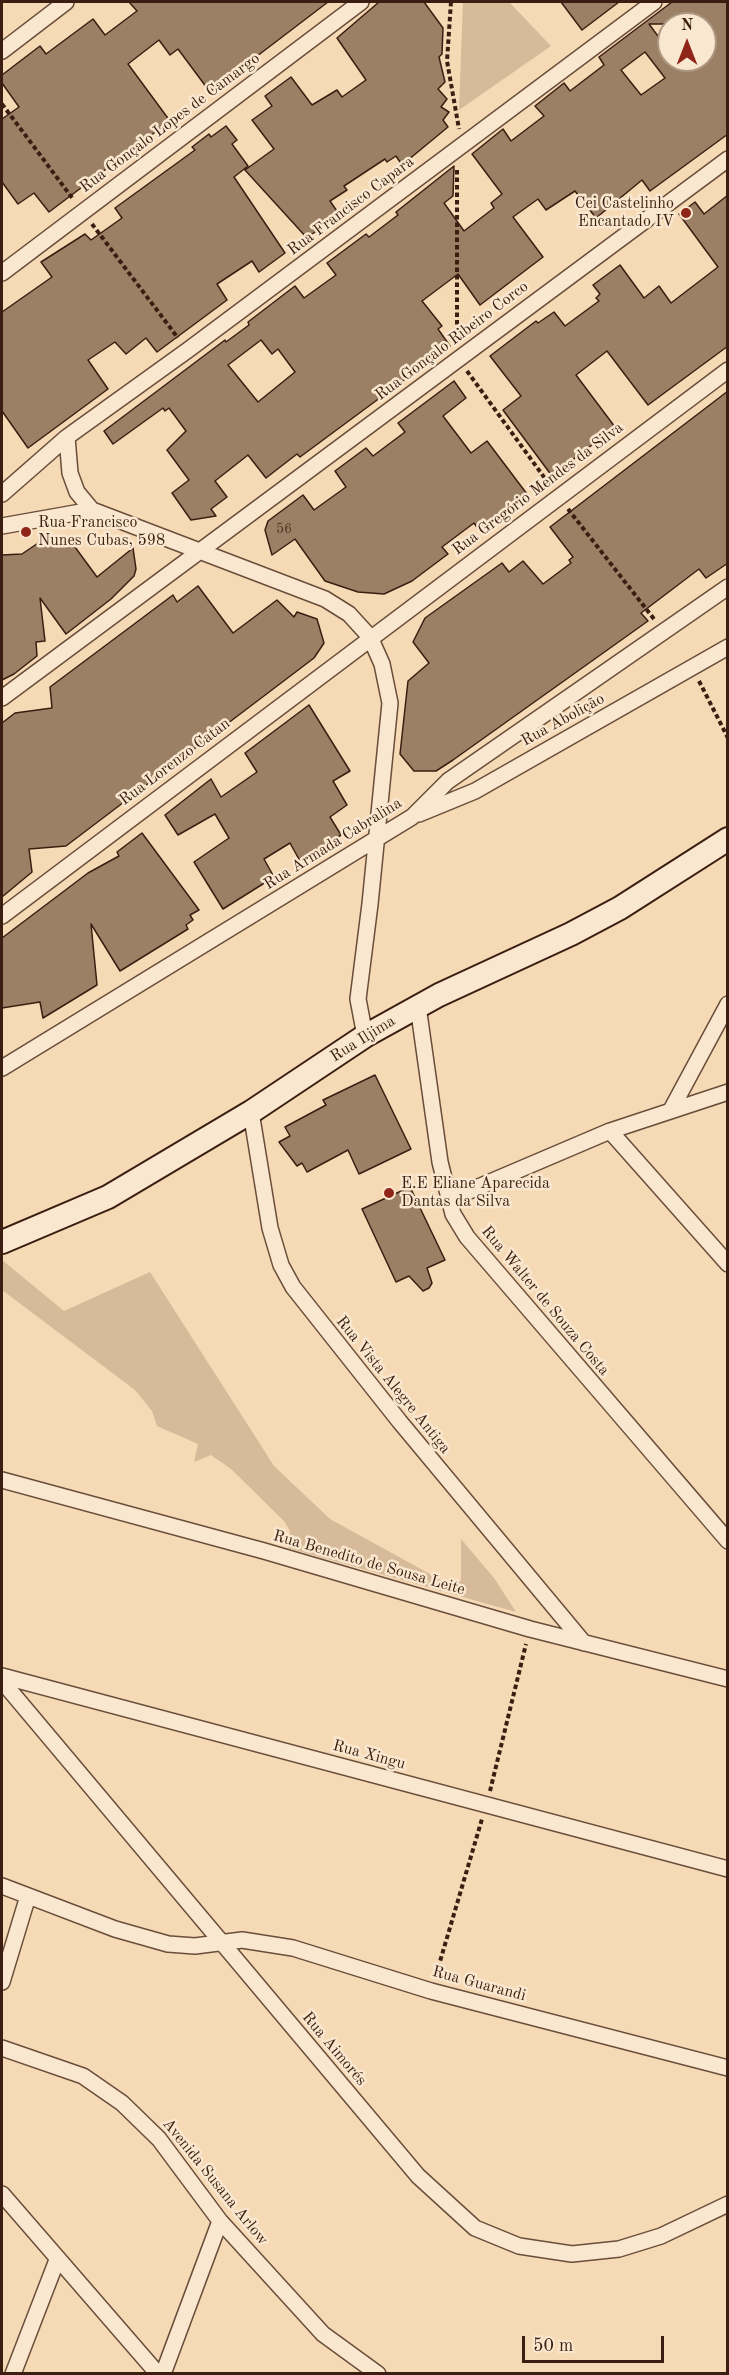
<!DOCTYPE html>
<meta charset="utf-8">
<style>
body{margin:0}
#map{position:relative;width:729px;height:2375px;overflow:hidden;background:#f6dab5;font-family:"Old Standard TT",serif}
canvas{display:block}
.frame{position:absolute;inset:0;border:3px solid #3b1e11;pointer-events:none}
.north{position:absolute;left:657px;top:12px;width:60px;height:60px;box-sizing:border-box;background:#f9e7cf;border:2px solid #ad9783;border-radius:50%;rotate:0deg;font-size:16px;font-weight:700;line-height:24px;text-align:center;color:#3b1e11}
.north::after{content:'';display:block;margin:auto;width:21px;height:27px;background:#8f2418;clip-path:polygon(50% 0,100% 100%,50% 72%,0 100%)}
.scale{position:absolute;left:522px;top:2336px;width:142px;height:27px;box-sizing:border-box;border:3px solid #3b1e11;border-top:0;padding-left:8px;font-size:18px;line-height:21px;white-space:nowrap;color:#3b1e11;-webkit-text-stroke:4px #f9e7cf;paint-order:stroke}
</style>
<div id="map">
<canvas width="729" height="2375"></canvas>
<div class="frame"></div>
<div class="north">N</div>
<div class="scale">50 m</div>
</div>
<script>
const context = document.querySelector('canvas').getContext('2d');
context.lineJoin = 'round';
function fill(path, color) {
  context.fillStyle = color;
  context.fill(path, 'evenodd');
}
function toPath(rows) {
  const path = new Path2D();
  for (const r of rows) {
    path.moveTo(r[0], r[1]);
    for (let i = 2; i < r.length; i += 2) path.lineTo(r[i], r[i + 1]);
  }
  return path;
}
function strokePath(path, color, width, dash) {
  context.strokeStyle = color;
  context.lineWidth = width;
  context.lineCap = dash ? 'butt' : 'round';
  context.setLineDash(dash || []);
  context.stroke(path);
}
function drawText(font, color, halo, rows, align = 'center') {
  context.font = font + ' "Old Standard TT",serif';
  context.lineWidth = 5;
  context.setLineDash([]);
  context.textBaseline = 'middle';
  context.strokeStyle = halo;
  context.fillStyle = color;
  for (const [text, x, y, turn = 0] of rows) {
    context.save();
    context.translate(x, y);
    context.rotate((+turn || 0) * Math.PI / 180);
    context.textAlign = isNaN(turn) ? turn : align;
    if (halo) context.strokeText(text, 0, 0);
    context.fillText(text, 0, 0);
    context.restore();
  }
}
fill(toPath([
 [463,2,509,2,551,46,459,110],
 [2,1260,64,1311,150,1272,274,1466,330,1519,448,1584,461,1581,461,1539,494,1578,516,1612,288,1548,290,1531,284,1521,231,1469,211,1455,194,1462,198,1444,157,1426,152,1411,135,1390,2,1290]
]), '#d6ba99');
const building = toPath([
 [129,2,328,2,210,92,178,49,170,55,159,40,128,64,170,121,49,212,34,193,18,204,2,182,2,119,19,107,2,83,2,75,40,46,46,54,93,19,105,35,137,11,129,2],
 [379,2,424,2,443,28,442,54,439,57,445,82,438,89,447,99,441,107,449,112,443,120,448,127,402,165,396,156,387,162,385,159,344,186,347,190,330,201,339,214,307,238,245,170,274,149,252,120,272,106,265,96,291,77,312,105,337,90,342,97,366,80,337,38,379,2],
 [561,2,619,2,582,30,561,2],
 [672,2,728,2,728,134,650,191,642,180,596,218,575,191,546,210,538,199,513,217,543,257,480,305,458,274,422,301,442,326,438,329,450,346,300,457,297,454,266,478,248,455,215,481,227,497,211,509,216,516,191,520,172,493,189,480,167,450,186,431,169,408,165,411,163,408,113,444,104,431,225,340,226,342,249,325,248,322,295,286,304,298,336,275,327,263,366,234,369,237,398,215,396,212,454,166,453,196,444,203,464,231,494,208,491,203,502,194,472,154,503,129,511,141,544,116,535,106,564,83,570,91,604,65,599,57,672,2],
 [649,24,705,24,705,60,669,60,669,51,649,24],
 [645,52,665,78,641,95,621,70,645,52],
 [261,340,272,354,278,349,295,372,258,402,228,365,261,340],
 [226,126,237,140,232,144,248,166,234,177,285,253,259,272,252,261,217,284,227,300,157,352,146,338,126,354,115,342,88,360,108,389,28,448,2,411,2,312,52,277,41,262,85,234,91,240,122,218,115,208,195,150,192,147,209,134,211,137,226,126],
 [728,195,728,346,648,405,607,351,576,375,615,427,552,476,503,410,521,396,490,356,536,321,538,323,554,312,565,326,599,301,596,298,600,294,593,285,620,265,644,298,659,286,671,303,718,267,679,214,695,202,704,214,728,195],
 [454,381,466,398,443,416,471,453,487,441,527,494,479,530,474,523,442,547,448,554,412,581,384,594,358,592,325,581,295,539,272,555,265,530,268,521,303,495,314,510,346,487,335,471,366,448,373,456,405,432,398,423,454,381],
 [728,391,728,563,706,578,699,569,641,613,648,621,453,760,436,771,414,771,400,754,408,681,429,663,413,642,425,618,502,563,509,572,523,561,543,584,571,563,569,560,573,557,550,527,728,391],
 [59,537,66,547,72,543,97,577,133,548,136,569,134,576,111,599,66,634,40,598,45,641,36,642,37,656,14,674,2,680,2,555,22,554,44,539,48,545,59,537],
 [198,586,233,633,277,600,294,617,297,612,317,619,324,643,314,658,66,846,29,849,32,872,2,897,2,723,15,713,52,708,50,687,173,595,177,602,198,586],
 [309,705,350,771,333,781,347,805,330,817,341,835,300,861,290,843,264,859,274,877,223,909,194,862,229,838,215,814,178,835,165,815,211,779,221,797,257,772,245,753,309,705],
 [142,833,199,910,190,915,193,920,186,925,188,929,120,971,91,924,97,985,43,1018,40,1002,2,1008,2,938,88,873,119,856,117,852,142,833],
 [375,1075,411,1149,359,1174,348,1150,307,1172,302,1163,297,1166,279,1142,290,1136,285,1127,326,1105,323,1100,375,1075],
 [410,1187,445,1260,427,1268,432,1283,429,1288,423,1291,409,1276,396,1282,362,1209,410,1187]
]);
fill(building, '#9c8066');
strokePath(building, '#3b1e11', 1.5);
const street = toPath([
 [2,51,66,2],
 [2,273,361,2],
 [67,437,70,473,77,492,92,510],
 [2,494,67,437,188,350,654,2],
 [2,526,92,510,325,599,349,614,370,637,382,664,390,703,370,904,358,999,365,1036],
 [2,698,728,159],
 [419,814,475,791,728,647],
 [2,916,728,370],
 [418,1006,440,1162,453,1214,467,1237,728,1541],
 [2,1068,412,817,448,781,728,587],
 [671,1110,728,1004],
 [251,1112,270,1228,281,1265,293,1287,400,1422,584,1643],
 [610,1131,728,1264],
 [448,1200,610,1131,728,1092],
 [2,1480,264,1551,530,1629,728,1679],
 [2,1676,728,1869],
 [2,1681,418,2176,475,2228,519,2246,572,2254,619,2249,661,2236,728,2204],
 [2,1886,115,1929,168,1944,195,1946,242,1940,293,1948,431,1991,728,2068],
 [2,1982,28,1896],
 [2,2048,83,2076,122,2103,159,2139,220,2221,323,2334,378,2374],
 [2,2194,158,2374],
 [13,2374,57,2260],
 [163,2374,220,2221]
]);
const secondary = toPath([
 [2,1242,108,1197,251,1112,365,1036,439,995,571,934,620,908,728,839]
]);
strokePath(street, '#6a4d3a', 18);
strokePath(secondary, '#3b1e11', 26);
strokePath(toPath([
 [451,2,447,61,459,129],
 [2,104,73,199],
 [457,170,457,339],
 [92,224,178,338],
 [467,371,549,484],
 [568,509,654,619],
 [699,681,728,738],
 [490,1791,526,1644],
 [436,1975,482,1819]
]), '#3b1e11', 4, [4.5, 3]);
strokePath(street, '#f9e7cf', 15);
strokePath(secondary, '#f9e7cf', 22);
for (const [x, y, r, color] of [
 [686,213,6,"#8f2418"],
 [26,532,6,"#8f2418"],
 [389,1193,6,"#8f2418"]
]) {
  const dot = new Path2D();
  dot.arc(x, y, r, 0, 2 * Math.PI);
  context.fillStyle = color;
  context.fill(dot);
  strokePath(dot, '#f9e7cf', 2);
}
drawText('14px', '#533626', null, [
 ["56",284,529]
]);
drawText('16px', '#3b1e11', '#f9e7cf', [
 ["Rua Gonçalo Lopes de Camargo",170,123,-37],
 ["Rua Francisco Capara",351,206,-37],
 ["Rua Gonçalo Ribeiro Corco",452,341,-37],
 ["Rua Gregório Mendes da Silva",538,489,-37],
 ["Rua Abolição",563,720,-29],
 ["Rua Lorenzo Catan",175,762,-37],
 ["Rua Armada Cabralina",333,844,-32],
 ["Rua Iljima",363,1039,-32],
 ["Rua Walter de Souza Costa",545,1301,50],
 ["Rua Vista Alegre Antiga",393,1385,51],
 ["Rua Benedito de Sousa Leite",369,1563,16],
 ["Rua Xingu",369,1755,15],
 ["Rua Guarandi",479,1984,15],
 ["Rua Aimorés",334,2049,50],
 ["Avenida Susana Arlow",215,2182,51]
]);
drawText('16px', '#3b1e11', '#f9e7cf', [
 ["Cei Castelinho",674,204,"right"],
 ["Encantado IV",674,222,"right"],
 ["Rua Francisco",38,523],
 ["Nunes Cubas, 598",38,541],
 ["E.E Eliane Aparecida",401,1184],
 ["Dantas da Silva",401,1202]
], 'left');
</script>
